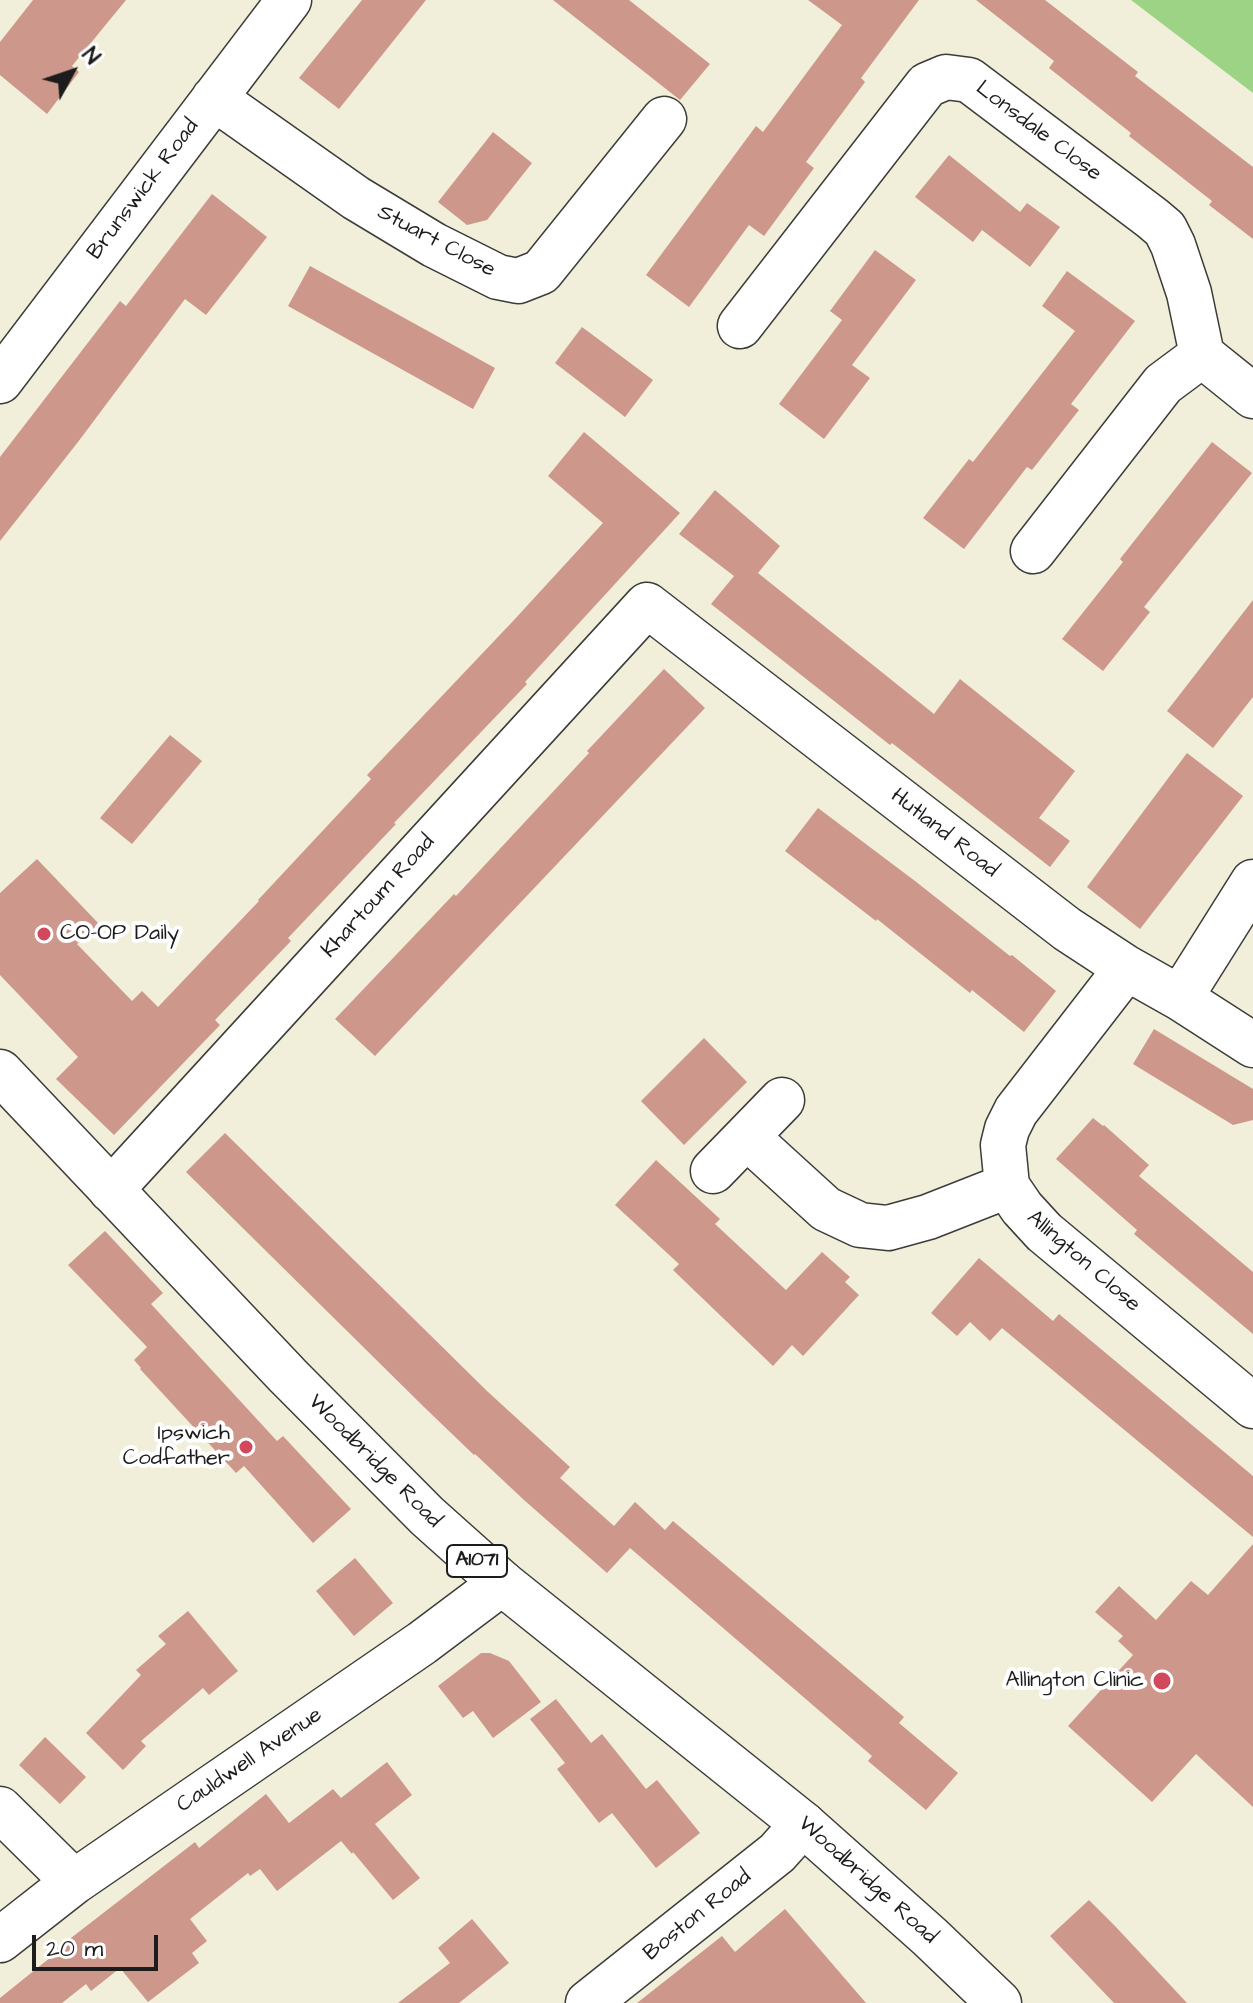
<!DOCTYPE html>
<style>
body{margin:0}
#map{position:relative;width:1253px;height:2003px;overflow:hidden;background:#f1eed9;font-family:"Architects Daughter",sans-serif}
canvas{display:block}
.north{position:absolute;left:32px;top:32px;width:80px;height:80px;-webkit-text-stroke:6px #fff;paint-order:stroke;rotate:50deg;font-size:22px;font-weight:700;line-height:32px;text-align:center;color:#1c1c1c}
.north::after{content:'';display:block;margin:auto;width:28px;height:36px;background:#1c1c1c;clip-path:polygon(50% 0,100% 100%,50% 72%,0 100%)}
.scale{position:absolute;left:32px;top:1935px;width:126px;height:36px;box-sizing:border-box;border:4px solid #1c1c1c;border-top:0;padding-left:10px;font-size:24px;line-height:28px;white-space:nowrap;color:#1c1c1c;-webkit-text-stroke:6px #fff;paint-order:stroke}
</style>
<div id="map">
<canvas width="1253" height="2003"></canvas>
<div class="north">N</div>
<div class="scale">20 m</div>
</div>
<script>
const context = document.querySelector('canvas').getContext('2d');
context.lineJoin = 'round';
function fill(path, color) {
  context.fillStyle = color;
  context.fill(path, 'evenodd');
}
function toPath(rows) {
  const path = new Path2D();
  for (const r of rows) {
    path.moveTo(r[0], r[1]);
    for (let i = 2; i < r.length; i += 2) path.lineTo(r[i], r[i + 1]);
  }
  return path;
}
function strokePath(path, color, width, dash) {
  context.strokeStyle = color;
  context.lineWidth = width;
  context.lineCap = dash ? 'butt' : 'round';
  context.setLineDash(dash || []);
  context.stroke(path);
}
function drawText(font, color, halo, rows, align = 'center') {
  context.font = font + ' "Architects Daughter",sans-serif';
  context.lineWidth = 8;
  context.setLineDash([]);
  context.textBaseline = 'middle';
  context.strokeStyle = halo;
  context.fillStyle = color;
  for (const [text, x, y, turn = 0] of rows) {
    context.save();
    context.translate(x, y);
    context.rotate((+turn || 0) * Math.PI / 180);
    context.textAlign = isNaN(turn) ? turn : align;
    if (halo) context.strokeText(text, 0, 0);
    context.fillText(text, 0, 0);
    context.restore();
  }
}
fill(toPath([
 [1131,0,1253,0,1253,93]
]), '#9cd385');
fill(toPath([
 [33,0,126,0,72,66,79,72,47,114,0,75,0,42],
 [362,0,426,0,339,109,299,78],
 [553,0,629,0,710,64,680,100],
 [808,0,919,0,861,78,865,82,806,162,814,168,764,236,749,225,689,307,646,275,756,126,763,132,842,25],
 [976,0,1045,0,1138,72,1135,76,1253,167,1253,239,1209,205,1212,201,1129,136,1131,133,1049,68,1054,61],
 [493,132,532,163,487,220,467,225,438,202],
 [949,155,1020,212,1027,203,1060,227,1030,267,982,230,973,242,915,197],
 [212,194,267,237,206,315,185,299,78,442,0,541,0,457,120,301,126,306],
 [875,250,916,280,852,365,870,378,824,439,779,404,842,320,830,311],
 [310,266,495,368,473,409,288,306],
 [1067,271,1135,321,1071,404,1079,410,1032,470,1027,467,964,549,923,518,969,459,973,462,1075,331,1042,306],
 [582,327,653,380,625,417,555,363],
 [584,432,680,513,525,682,527,684,394,823,396,824,288,938,291,941,215,1020,220,1025,114,1135,56,1079,78,1057,0,975,0,893,37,859,99,924,77,944,132,1001,142,991,158,1007,259,901,258,900,371,779,367,775,514,620,603,523,548,476],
 [1212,442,1252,473,1144,607,1150,612,1103,671,1062,639,1123,562,1120,559],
 [715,490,780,546,758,573,934,714,960,679,1075,771,1039,818,1070,841,1050,867,892,743,890,745,711,604,734,576,679,534],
 [1253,600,1253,697,1213,748,1167,711],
 [664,669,705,708,375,1056,335,1019,454,894,456,896,589,753,587,751],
 [170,735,202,761,132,844,100,818],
 [1187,753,1243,796,1140,929,1087,887],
 [818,808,915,881,1010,956,1012,955,1056,991,1024,1032,972,990,970,993,877,919,876,921,785,851],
 [1154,1029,1253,1089,1253,1120,1233,1125,1133,1064],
 [704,1038,747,1082,684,1145,641,1101],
 [1093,1118,1103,1126,1104,1125,1149,1165,1139,1176,1253,1272,1253,1334,1134,1234,1137,1230,1056,1159],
 [225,1133,487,1391,570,1467,560,1478,614,1526,635,1502,665,1530,673,1521,904,1717,899,1723,958,1773,926,1810,868,1761,872,1756,630,1548,607,1573,524,1500,475,1454,474,1455,424,1407,186,1172],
 [656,1160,720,1219,715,1224,786,1290,822,1252,850,1277,845,1282,859,1295,803,1356,792,1345,773,1366,673,1270,679,1264,615,1205],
 [105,1231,163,1293,151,1304,277,1441,283,1436,351,1509,313,1543,244,1466,236,1473,140,1369,141,1368,134,1360,147,1347,68,1265],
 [979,1258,1053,1321,1059,1314,1253,1476,1253,1537,1002,1328,990,1341,970,1322,957,1336,931,1313],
 [1253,1544,1253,1807,1196,1754,1152,1802,1068,1726,1133,1655,1118,1641,1123,1636,1095,1612,1119,1586,1156,1620,1191,1581,1208,1595],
 [355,1558,393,1603,354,1636,316,1591],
 [188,1611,238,1671,209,1695,203,1688,141,1741,146,1746,123,1770,86,1733,141,1675,136,1670,166,1644,158,1636],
 [481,1653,490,1653,509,1661,541,1702,493,1738,473,1711,463,1718,438,1686],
 [556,1699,591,1743,602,1734,646,1789,657,1780,700,1833,656,1868,612,1813,599,1823,557,1769,565,1763,530,1719],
 [45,1737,86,1777,60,1804,19,1765],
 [387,1762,412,1795,375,1824,420,1878,393,1900,353,1852,352,1854,341,1841,277,1891,260,1869,250,1876,248,1873,190,1919,207,1941,192,1953,199,1963,148,2002,120,1968,91,1991,86,1984,62,2003,0,2003,0,1998,51,1957,49,1955,195,1842,199,1848,266,1794,289,1823,333,1789,341,1798],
 [1089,1900,1115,1926,1187,2003,1114,2003,1050,1936],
 [785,1909,866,2003,637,2003,722,1936,735,1952],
 [472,1919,509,1963,459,2003,398,2003,450,1963,438,1948]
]), '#cd988b');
const street = toPath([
 [214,98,356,198,434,245,498,277,518,281,541,272,664,119],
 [740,326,927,85,946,77,969,80,1152,218,1165,229,1173,245,1189,293,1202,355,1253,396],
 [0,381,289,0],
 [1033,551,1163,384,1202,355],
 [1125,967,1115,983,1016,1111,1007,1129,1003,1145,1007,1186,1022,1208,1044,1232,1253,1406],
 [1180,998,1253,882],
 [747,1137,826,1209,860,1225,888,1228,928,1217,1007,1186],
 [713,1171,782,1100],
 [111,1190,647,605,1067,929,1125,967,1180,998,1253,1045],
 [0,1809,74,1882],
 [0,1940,74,1882,422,1643,502,1583],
 [588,2003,777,1853,803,1824]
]);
const primary = toPath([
 [0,1072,288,1376,427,1516,502,1583,803,1824,930,1937,999,2003]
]);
strokePath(street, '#3c3c38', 47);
strokePath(primary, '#3c3c38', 47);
strokePath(street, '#fff', 44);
strokePath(primary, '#fff', 44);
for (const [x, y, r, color] of [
 [44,934,8,"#d1495b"],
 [246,1447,8,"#d1495b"],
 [1162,1681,10,"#d1495b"]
]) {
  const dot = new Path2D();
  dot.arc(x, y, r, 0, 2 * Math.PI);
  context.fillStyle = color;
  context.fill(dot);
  strokePath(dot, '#fff', 3);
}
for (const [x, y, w] of [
 [477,1561,60]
]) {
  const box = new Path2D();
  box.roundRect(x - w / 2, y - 16, w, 32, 6);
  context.fillStyle = '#fff';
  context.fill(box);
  strokePath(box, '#1c1c1c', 2);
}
drawText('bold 20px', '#1c1c1c', null, [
 ["A1071",477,1561]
]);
drawText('22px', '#1c1c1c', '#fff', [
 ["Lonsdale Close",1038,132,37],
 ["Brunswick Road",144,190,-53],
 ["Stuart Close",436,242,28],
 ["Hutland Road",944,834,38],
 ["Khartoum Road",379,897,-48],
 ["Allington Close",1083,1262,41],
 ["Woodbridge Road",374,1462,45],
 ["Cauldwell Avenue",250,1761,-34],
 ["Woodbridge Road",867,1881,42],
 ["Boston Road",698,1916,-39]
]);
drawText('22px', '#1c1c1c', '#fff', [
 ["CO-OP Daily",60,934,"left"],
 ["Ipswich",230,1434],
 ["Codfather",230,1459],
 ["Allington Clinic",1144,1681]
], 'right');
</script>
